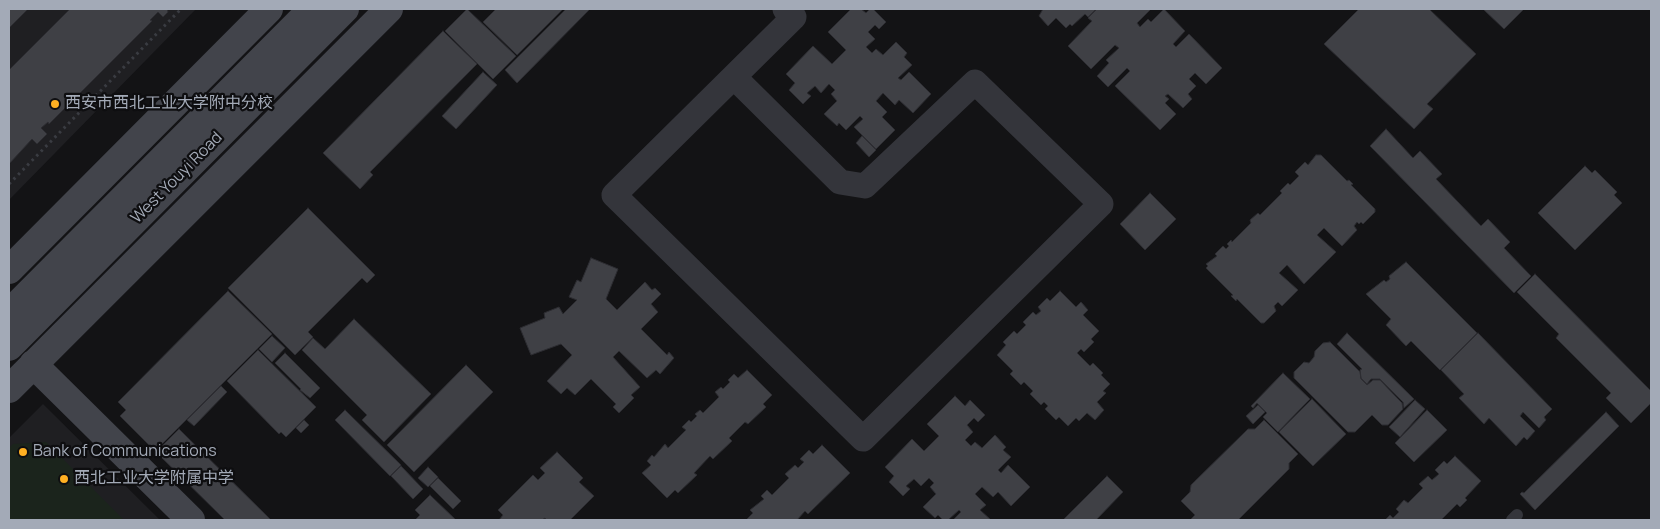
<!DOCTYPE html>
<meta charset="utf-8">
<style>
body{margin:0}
#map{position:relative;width:1660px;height:529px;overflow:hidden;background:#131315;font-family:Manrope,sans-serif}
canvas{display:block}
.frame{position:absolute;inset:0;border:10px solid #a3aab7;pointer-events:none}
</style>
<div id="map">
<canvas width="1660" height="529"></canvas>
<div class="frame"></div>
</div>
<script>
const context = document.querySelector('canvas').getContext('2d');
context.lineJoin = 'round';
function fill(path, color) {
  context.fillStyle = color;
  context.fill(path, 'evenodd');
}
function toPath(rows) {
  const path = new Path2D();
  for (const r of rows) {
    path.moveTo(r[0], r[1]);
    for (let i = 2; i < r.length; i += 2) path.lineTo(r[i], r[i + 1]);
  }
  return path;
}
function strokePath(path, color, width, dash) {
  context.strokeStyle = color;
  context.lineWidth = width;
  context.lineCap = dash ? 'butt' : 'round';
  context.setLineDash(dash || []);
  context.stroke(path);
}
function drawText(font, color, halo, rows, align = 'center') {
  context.font = font + ' Manrope,"Noto Sans SC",sans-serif';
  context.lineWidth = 4.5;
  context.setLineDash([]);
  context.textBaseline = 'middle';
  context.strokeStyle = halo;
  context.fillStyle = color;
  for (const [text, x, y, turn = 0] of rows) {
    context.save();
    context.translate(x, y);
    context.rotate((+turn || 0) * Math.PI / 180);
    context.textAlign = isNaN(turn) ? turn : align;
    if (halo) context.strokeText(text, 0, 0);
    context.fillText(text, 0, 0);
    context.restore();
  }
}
fill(toPath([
 [9,9,196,9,9,200],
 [43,404,160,520,9,520,9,438]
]), '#1f1f22');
fill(toPath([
 [46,442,124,520,9,520,9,448,13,444]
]), '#1b241c');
const building = toPath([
 [9,9,28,9,9,28,9,9],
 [70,9,167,9,168,12,163,17,158,12,150,20,152,21,49,124,48,122,41,128,47,134,37,144,32,139,9,164,9,70,70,9],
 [467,9,516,56,493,79,445,31,467,9],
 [496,9,563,9,517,55,483,22,496,9],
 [566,9,590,9,517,83,505,70,566,9],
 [851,9,861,9,866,13,870,9,873,9,886,22,879,29,875,25,868,32,875,39,866,47,872,53,876,49,883,55,896,42,907,53,904,57,912,65,898,78,901,80,909,72,931,94,913,113,899,100,895,105,883,93,876,101,887,112,882,117,895,130,876,149,854,127,863,119,860,116,846,130,839,123,837,126,824,114,837,101,831,94,835,90,829,84,821,93,815,86,807,93,811,96,803,104,789,90,795,83,786,74,813,46,832,64,846,50,828,32,851,9],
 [1043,9,1096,9,1088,17,1085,14,1072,26,1070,24,1066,28,1056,18,1048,26,1039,16,1043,9],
 [1097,9,1151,9,1137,23,1140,27,1148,19,1151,22,1164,9,1185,31,1173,44,1176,47,1189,34,1222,68,1206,84,1195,73,1189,79,1196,86,1188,94,1192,99,1183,108,1168,94,1165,96,1169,99,1165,103,1176,114,1160,130,1115,86,1130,71,1127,68,1108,87,1097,76,1109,63,1106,60,1119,48,1115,45,1091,69,1068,46,1092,21,1088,18,1097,9],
 [1359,9,1429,9,1476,54,1427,104,1433,109,1414,129,1324,44,1359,9],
 [1483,9,1524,9,1504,29,1483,9],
 [443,31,477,64,370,172,373,175,360,189,323,153,443,31],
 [483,72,497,85,456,129,442,116,483,72],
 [1386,129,1413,158,1420,151,1442,174,1436,179,1481,226,1488,219,1510,242,1504,248,1531,276,1514,293,1370,146,1386,129],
 [862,136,876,150,869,157,856,143,862,136],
 [1316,155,1321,155,1347,181,1349,180,1353,184,1351,185,1375,209,1375,212,1363,224,1361,222,1359,224,1357,222,1354,226,1357,230,1342,246,1324,228,1317,235,1336,252,1304,284,1287,265,1279,273,1298,290,1282,306,1278,302,1274,306,1276,311,1264,323,1261,323,1237,299,1236,301,1231,296,1233,295,1206,268,1208,266,1206,264,1217,256,1215,254,1223,246,1226,249,1229,246,1227,244,1231,240,1232,242,1251,223,1250,220,1258,213,1260,215,1282,193,1280,191,1288,183,1290,185,1299,176,1295,172,1305,162,1308,165,1316,155],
 [1585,166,1592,173,1595,170,1617,192,1614,195,1622,203,1575,250,1538,213,1585,166],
 [1150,193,1176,219,1145,250,1120,224,1150,193],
 [308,208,375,275,367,283,362,278,308,332,313,337,295,355,228,288,308,208],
 [591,258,618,269,606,299,617,310,645,282,652,290,655,288,661,294,651,304,658,312,641,329,667,355,669,352,674,358,660,374,656,370,647,378,619,351,613,357,640,387,631,395,634,398,619,413,613,407,616,404,591,379,575,395,567,388,561,394,547,381,572,355,561,344,531,355,520,328,545,318,544,313,559,307,563,314,577,300,569,297,577,280,581,282,591,258],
 [1406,262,1477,333,1440,370,1411,341,1406,346,1386,325,1391,319,1366,294,1384,280,1386,282,1390,279,1389,276,1406,262],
 [1535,274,1651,391,1651,403,1631,423,1606,398,1611,393,1556,338,1559,334,1517,292,1535,274],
 [228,291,272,334,155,451,120,416,126,410,118,402,228,291],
 [1060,291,1076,307,1081,302,1088,310,1083,315,1099,331,1091,339,1094,342,1084,352,1081,349,1077,353,1090,366,1093,363,1103,373,1101,375,1110,384,1103,391,1106,393,1097,402,1104,410,1095,420,1087,413,1079,421,1076,418,1068,426,1059,417,1056,420,1045,409,1048,406,1044,402,1041,405,1030,394,1033,391,1024,382,1021,385,1010,374,1013,371,997,355,1006,345,1003,342,1014,331,1017,334,1026,325,1023,322,1033,312,1036,315,1041,311,1038,307,1047,298,1050,301,1060,291],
 [354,319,431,394,384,442,362,420,367,415,302,350,313,338,325,349,354,319],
 [1347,333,1414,399,1404,408,1403,402,1380,379,1371,379,1367,384,1361,378,1360,370,1362,369,1337,344,1347,333],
 [1478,333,1552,409,1544,417,1546,420,1539,428,1523,412,1520,416,1535,431,1527,440,1524,437,1516,446,1489,418,1484,424,1459,398,1464,394,1441,370,1478,333],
 [272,336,285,348,272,362,259,349,272,336],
 [1330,342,1360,372,1361,379,1367,385,1373,380,1380,380,1402,403,1403,409,1388,425,1382,425,1372,415,1355,432,1348,432,1294,378,1294,372,1304,362,1309,363,1314,357,1315,351,1323,343,1330,342],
 [258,350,316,407,286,437,281,432,279,434,227,381,258,350],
 [285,353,320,388,310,398,300,390,301,389,275,363,285,353],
 [466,365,493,392,414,472,387,445,466,365],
 [747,370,772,395,763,404,766,407,748,424,745,422,729,438,732,441,713,459,710,456,694,473,697,475,678,493,675,490,667,498,642,473,651,465,647,461,652,455,654,457,665,444,668,448,686,430,682,427,689,420,691,422,697,416,695,414,700,410,703,413,719,397,715,392,721,387,723,389,730,382,728,380,734,374,738,378,747,370],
 [1283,373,1310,399,1278,432,1263,417,1267,413,1257,403,1253,408,1251,406,1283,373],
 [221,386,227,392,194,426,187,420,221,386],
 [955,396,965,406,970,400,985,415,978,422,974,418,967,425,973,432,965,440,971,446,975,442,982,448,995,435,1006,447,1003,450,1011,457,998,470,1001,473,1008,465,1030,487,1011,506,998,492,993,497,982,487,975,494,986,505,980,510,991,520,953,520,961,512,959,510,948,520,943,520,938,515,935,518,923,507,936,494,930,487,934,483,929,478,921,486,914,479,906,486,910,489,903,496,889,482,894,476,885,467,912,439,924,451,939,436,927,424,955,396],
 [1312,399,1346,434,1313,466,1279,432,1312,399],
 [1415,400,1425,409,1400,437,1389,427,1415,400],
 [1258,405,1265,412,1253,424,1246,416,1258,405],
 [345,410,401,465,390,476,335,420,345,410],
 [1427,410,1447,430,1414,462,1395,443,1427,410],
 [1606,412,1619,426,1535,510,1520,494,1522,492,1524,493,1606,412],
 [304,420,309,425,301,433,296,428,304,420],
 [1264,420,1298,454,1289,463,1289,469,1238,520,1190,520,1195,515,1181,501,1190,492,1191,485,1248,429,1255,429,1264,420],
 [179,429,271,520,225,520,156,452,179,429],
 [822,445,850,473,808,514,805,511,797,520,746,520,753,513,750,510,764,499,761,496,767,490,772,495,789,478,785,474,795,465,798,468,804,462,800,459,809,450,813,454,822,445],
 [557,452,583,478,579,482,594,496,570,520,547,520,545,518,542,520,499,520,503,515,498,510,533,475,538,480,545,473,540,468,557,452],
 [1455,456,1481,481,1465,498,1467,500,1460,507,1457,504,1441,520,1385,520,1390,515,1393,518,1399,512,1396,509,1404,500,1408,503,1423,488,1419,484,1428,476,1432,480,1439,474,1435,470,1444,461,1447,464,1455,456],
 [401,466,423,489,413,499,391,476,401,466],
 [428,467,438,477,428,487,418,478,428,467],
 [1107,476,1123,492,1096,520,1063,520,1107,476],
 [438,478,461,501,453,509,430,486,438,478],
 [430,495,456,520,415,520,420,515,415,510,430,495]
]);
fill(building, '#3f4045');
strokePath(building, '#2d2d32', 1);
strokePath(toPath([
 [9,184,181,9]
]), '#3a3c42', 3, [2.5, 4]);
strokePath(toPath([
 [1512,520,1517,515]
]), '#34353b', 12);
strokePath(toPath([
 [734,77,840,182,865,186,975,82,1101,204,863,439,614,195,794,17,785,9]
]), '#34353b', 25);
strokePath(toPath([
 [9,270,269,9],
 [9,313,312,9],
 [9,347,345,9],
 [33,364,191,520],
 [9,389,389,9]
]), '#42444b', 28);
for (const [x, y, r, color] of [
 [55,104,5,"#ffb022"],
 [23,452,5,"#ffb022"],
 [64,479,5,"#ffb022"]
]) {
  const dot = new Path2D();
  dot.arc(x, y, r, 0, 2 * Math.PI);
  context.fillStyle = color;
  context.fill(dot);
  strokePath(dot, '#0e0e10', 2);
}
drawText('16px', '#a3aab7', '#0e0e10', [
 ["西安市西北工业大学附中分校",65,104],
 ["Bank of Communications",33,452],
 ["西北工业大学附属中学",74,479]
], 'left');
drawText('16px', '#a3aab7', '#0e0e10', [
 ["West Youyi Road",177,178,-45]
]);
</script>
